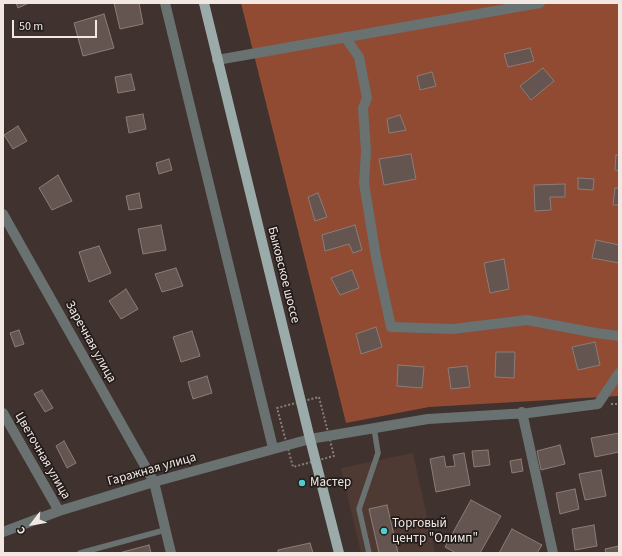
<!DOCTYPE html>
<meta charset="utf-8">
<style>
body{margin:0}
#map{position:relative;width:622px;height:556px;overflow:hidden;background:#40322e;font-family:"Source Sans 3",sans-serif}
canvas{display:block}
.frame{position:absolute;inset:0;border:4px solid #f1e8e4;pointer-events:none}
.north{position:absolute;left:12px;top:504px;width:40px;height:40px;-webkit-text-stroke:3px #221c1a;paint-order:stroke;rotate:239deg;font-size:11px;font-weight:700;line-height:16px;text-align:center;color:#f1e8e4}
.north::after{content:'';display:block;margin:auto;width:14px;height:18px;background:#f1e8e4;clip-path:polygon(50% 0,100% 100%,50% 72%,0 100%)}
.scale{position:absolute;left:12px;top:20px;width:85px;height:18px;box-sizing:border-box;border:2px solid #f1e8e4;border-top:0;padding-left:5px;font-size:12px;line-height:14px;white-space:nowrap;color:#f1e8e4;-webkit-text-stroke:3px #221c1a;paint-order:stroke}
</style>
<div id="map">
<canvas width="622" height="556"></canvas>
<div class="frame"></div>
<div class="north">С</div>
<div class="scale">50 m</div>
</div>
<script>
const context = document.querySelector('canvas').getContext('2d');
context.lineJoin = 'round';
function fill(path, color) {
  context.fillStyle = color;
  context.fill(path, 'evenodd');
}
function toPath(rows) {
  const path = new Path2D();
  for (const r of rows) {
    path.moveTo(r[0], r[1]);
    for (let i = 2; i < r.length; i += 2) path.lineTo(r[i], r[i + 1]);
  }
  return path;
}
function strokePath(path, color, width, dash) {
  context.strokeStyle = color;
  context.lineWidth = width;
  context.lineCap = dash ? 'butt' : 'round';
  context.setLineDash(dash || []);
  context.stroke(path);
}
function drawText(font, color, halo, rows, align = 'center') {
  context.font = font + ' "Source Sans 3",sans-serif';
  context.lineWidth = 3.5;
  context.setLineDash([]);
  context.textBaseline = 'middle';
  context.strokeStyle = halo;
  context.fillStyle = color;
  for (const [text, x, y, turn = 0] of rows) {
    context.save();
    context.translate(x, y);
    context.rotate((+turn || 0) * Math.PI / 180);
    context.textAlign = isNaN(turn) ? turn : align;
    if (halo) context.strokeText(text, 0, 0);
    context.fillText(text, 0, 0);
    context.restore();
  }
}
fill(toPath([
 [413,453,435,553,361,553,341,468]
]), '#4f3a33');
fill(toPath([
 [241,3,619,3,619,396,429,407,346,423]
]), '#904b32');
const building = toPath([
 [16,3,29,3,18,8,16,3],
 [114,3,139,3,143,24,120,29,114,3],
 [104,14,114,48,83,56,74,23,104,14],
 [530,48,534,61,508,67,504,54,530,48],
 [543,68,554,81,531,100,520,86,543,68],
 [432,72,436,86,420,90,417,76,432,72],
 [131,74,135,90,118,93,115,77,131,74],
 [143,114,146,129,129,133,126,117,143,114],
 [400,115,406,130,389,133,387,119,400,115],
 [18,126,27,141,13,149,4,135,18,126],
 [411,154,416,179,384,185,379,159,411,154],
 [616,155,619,155,619,171,615,170,616,155],
 [169,159,172,170,159,174,156,163,169,159],
 [58,175,72,201,52,210,39,188,58,175],
 [578,178,594,179,593,190,578,189,578,178],
 [565,184,565,197,550,197,551,210,535,211,534,185,565,184],
 [615,188,619,188,619,205,613,205,615,188],
 [139,193,142,208,129,210,126,196,139,193],
 [318,193,327,217,315,221,308,197,318,193],
 [161,225,166,250,143,254,138,229,161,225],
 [355,225,362,250,353,253,349,244,325,251,322,235,355,225],
 [596,240,619,245,619,263,592,258,596,240],
 [99,246,111,273,89,282,79,252,99,246],
 [504,259,509,289,490,293,484,263,504,259],
 [176,268,183,286,162,292,155,274,176,268],
 [352,270,359,288,340,295,331,278,352,270],
 [126,289,138,309,121,319,109,301,126,289],
 [376,327,382,347,361,354,356,334,376,327],
 [19,330,24,344,15,347,10,333,19,330],
 [192,331,200,356,181,362,173,337,192,331],
 [595,342,600,365,578,370,572,347,595,342],
 [496,352,515,352,514,378,495,377,496,352],
 [398,365,424,367,422,388,397,386,398,365],
 [467,366,470,387,451,389,448,368,467,366],
 [207,376,212,393,193,399,188,382,207,376],
 [42,390,53,408,45,412,34,394,42,390],
 [619,433,619,452,595,457,591,438,619,433],
 [64,441,76,463,67,468,56,446,64,441],
 [560,445,565,464,541,470,537,451,560,445],
 [488,450,490,465,474,467,472,451,488,450],
 [464,453,470,485,436,492,430,459,444,456,446,467,455,466,453,455,464,453],
 [521,459,523,471,512,473,510,461,521,459],
 [601,470,606,496,585,500,579,474,601,470],
 [575,489,579,509,560,514,556,493,575,489],
 [471,500,501,516,480,553,456,553,445,547,471,500],
 [387,505,398,553,379,553,369,509,387,505],
 [594,525,597,546,575,550,572,529,594,525],
 [512,529,542,545,537,553,499,553,512,529],
 [310,543,313,553,278,553,278,550,310,543],
 [149,545,151,553,119,553,149,545],
 [619,546,619,553,606,553,605,549,619,546]
]);
fill(building, '#645550');
strokePath(building, '#8d7c77', 1);
strokePath(toPath([
 [319,397,334,456,293,467,277,408,319,397],
 [611,404,619,404]
]), '#8a7e7a', 2, [2, 2]);
strokePath(toPath([
 [80,553,165,530],
 [369,553,359,509,378,453,374,428]
]), '#697171', 5.5);
strokePath(toPath([
 [165,3,273,448],
 [345,37,359,57,367,98,363,108,366,151,364,183,376,257,391,327,453,329,527,320,596,333,619,336],
 [217,60,540,3],
 [3,214,154,482,171,553],
 [522,412,553,553],
 [3,413,59,511],
 [310,439,428,419,528,413,598,404,619,373]
]), '#697171', 10);
strokePath(toPath([
 [3,532,59,511,154,482,310,439]
]), '#697171', 10);
strokePath(toPath([
 [204,3,310,439,339,553]
]), '#9aabaa', 10);
for (const [x, y, r, color] of [
 [302,483,4,"#52cdcd"],
 [384,531,4,"#52cdcd"]
]) {
  const dot = new Path2D();
  dot.arc(x, y, r, 0, 2 * Math.PI);
  context.fillStyle = color;
  context.fill(dot);
  strokePath(dot, '#221c1a', 1.5);
}
drawText('13px', '#f1e8e4', '#221c1a', [
 ["Быковское шоссе",283,275,76],
 ["Заречная улица",90,342,61],
 ["Цветочная улица",42,456,60],
 ["Гаражная улица",152,470,-16]
]);
drawText('13px', '#f1e8e4', '#221c1a', [
 ["Мастер",310,483],
 ["Торговый",392,524],
 ["центр \"Олимп\"",392,539]
], 'left');
</script>
